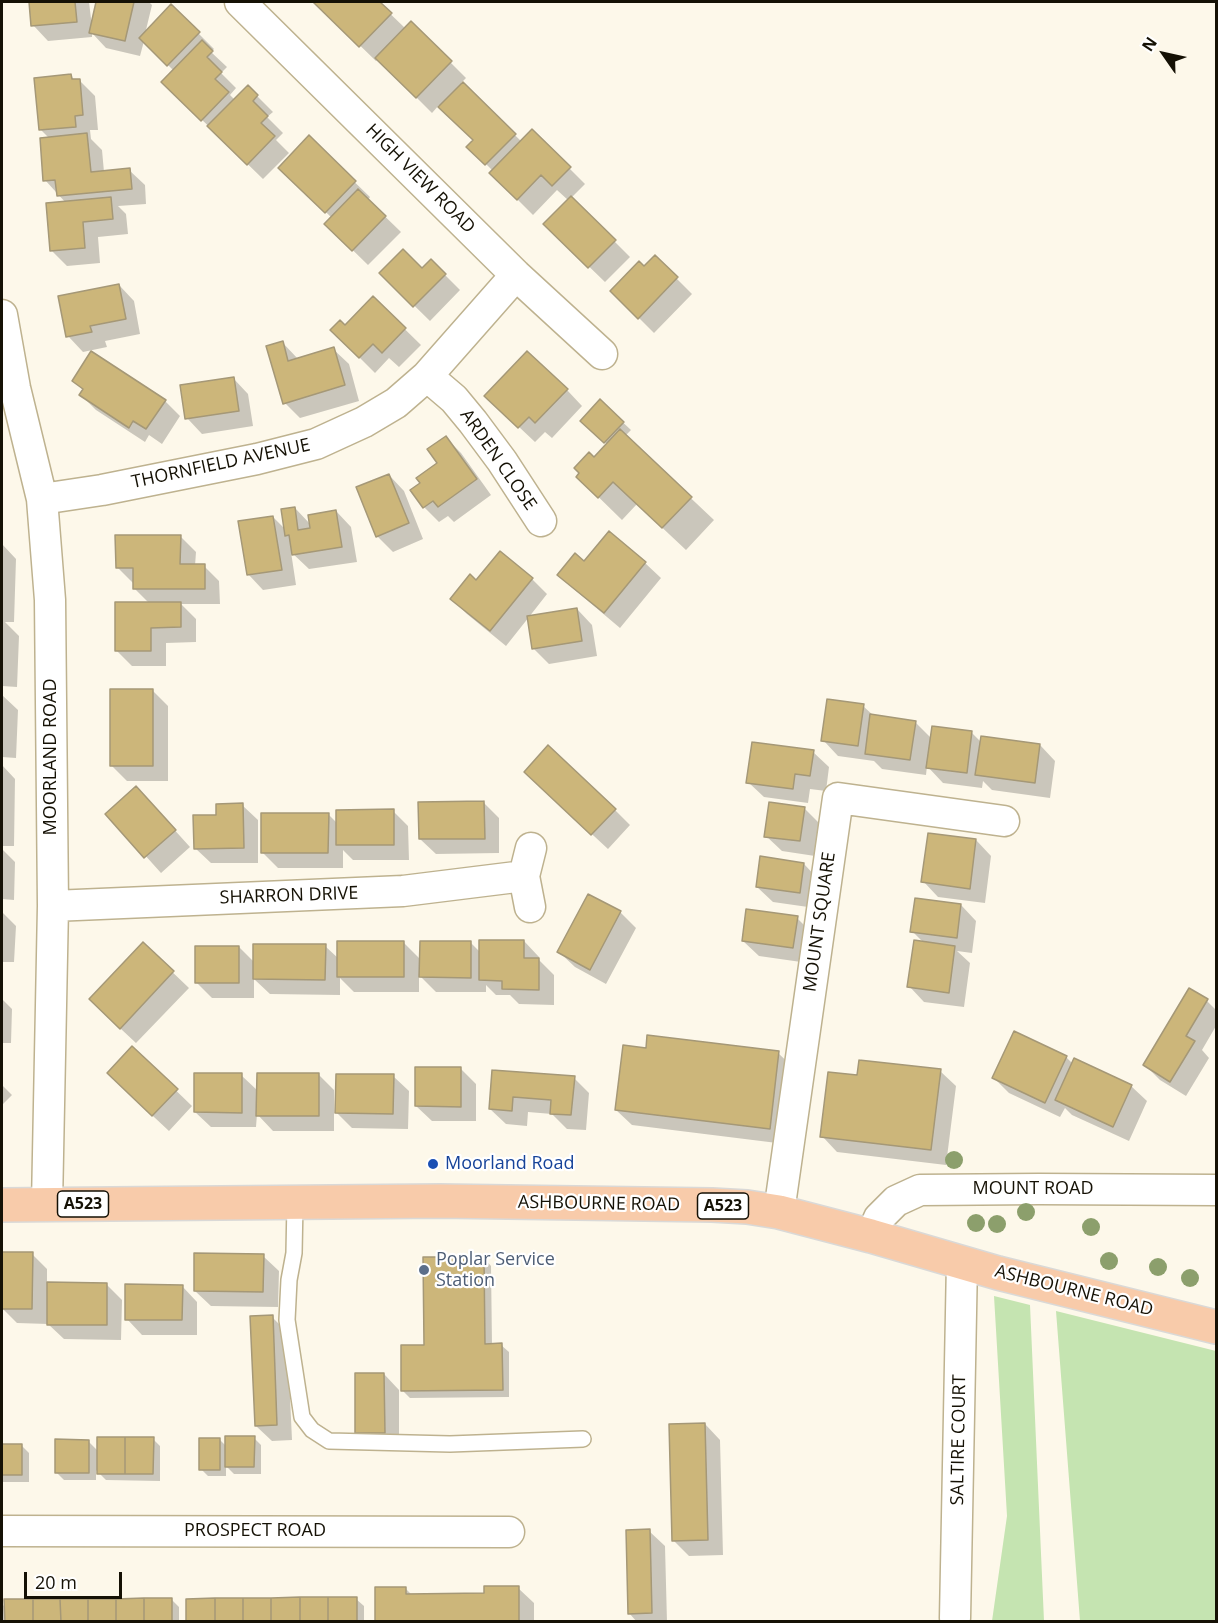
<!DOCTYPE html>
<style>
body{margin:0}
#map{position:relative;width:1218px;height:1623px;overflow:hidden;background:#fdf8ea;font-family:"Open Sans",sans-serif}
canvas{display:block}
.frame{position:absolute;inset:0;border:3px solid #151105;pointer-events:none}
.north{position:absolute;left:1134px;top:24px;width:60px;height:60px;-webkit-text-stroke:4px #fff;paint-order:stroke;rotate:304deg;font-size:16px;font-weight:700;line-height:24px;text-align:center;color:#151105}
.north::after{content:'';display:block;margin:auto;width:21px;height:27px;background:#151105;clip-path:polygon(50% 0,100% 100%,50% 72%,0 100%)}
.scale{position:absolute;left:24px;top:1572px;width:98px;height:27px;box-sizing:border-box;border:3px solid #151105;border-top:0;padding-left:8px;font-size:18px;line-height:21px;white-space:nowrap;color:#151105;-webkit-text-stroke:4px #fff;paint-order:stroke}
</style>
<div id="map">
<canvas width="1218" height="1623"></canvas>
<div class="frame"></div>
<div class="north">N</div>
<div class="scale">20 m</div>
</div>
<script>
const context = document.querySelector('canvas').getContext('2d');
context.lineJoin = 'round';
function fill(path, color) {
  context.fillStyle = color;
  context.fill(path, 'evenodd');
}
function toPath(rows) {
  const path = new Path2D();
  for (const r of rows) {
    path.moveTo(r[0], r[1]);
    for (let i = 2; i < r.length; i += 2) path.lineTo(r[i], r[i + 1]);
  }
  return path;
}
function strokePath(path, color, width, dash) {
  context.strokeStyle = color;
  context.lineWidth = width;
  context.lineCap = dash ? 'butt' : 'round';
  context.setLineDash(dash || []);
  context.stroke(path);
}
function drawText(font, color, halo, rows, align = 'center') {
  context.font = font + ' "Open Sans",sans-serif';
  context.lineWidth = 4.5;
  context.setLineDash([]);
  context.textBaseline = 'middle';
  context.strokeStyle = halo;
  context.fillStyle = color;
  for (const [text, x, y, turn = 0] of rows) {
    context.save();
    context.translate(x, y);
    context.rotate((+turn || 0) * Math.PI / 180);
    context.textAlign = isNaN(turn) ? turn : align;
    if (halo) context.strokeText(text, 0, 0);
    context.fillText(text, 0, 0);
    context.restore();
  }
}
fill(toPath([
 [994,1296,1030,1305,1044,1621,992,1621,1007,1516],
 [1056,1311,1216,1351,1216,1621,1080,1621]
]), '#c5e4b1');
fill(toPath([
 [31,2,89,2,92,27,98,2,149,2,152,5,145,34,172,7,214,49,211,52,227,67,221,73,236,88,230,95,235,100,248,87,273,112,267,117,283,133,276,140,289,153,263,179,163,82,174,71,144,41,140,56,106,48,92,33,92,37,48,41,33,25],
 [315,2,378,2,406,29,411,23,466,78,461,83,522,142,532,131,585,184,571,198,630,257,605,282,545,224,569,201,557,190,533,215,491,173,493,171,469,147,475,140,439,105,432,113,378,59,376,61],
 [71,76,75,81,79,80,95,96,98,130,90,130,91,139,102,150,104,172,129,170,145,185,146,204,118,206,126,214,128,234,98,237,100,263,67,266,52,251,66,203,45,180,49,138,41,130],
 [309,138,370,197,368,200,401,232,368,265,326,224,332,218,280,168],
 [655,257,692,294,654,333,612,291,644,268],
 [431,261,460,290,430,321,381,273,422,270],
 [119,285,134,301,140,334,105,341,107,347,83,352,68,336],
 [373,298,421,345,399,367,389,358,375,373,332,330,345,327],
 [282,342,298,359,333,349,349,364,359,401,300,418,285,403],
 [233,378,248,394,253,426,202,434,187,418],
 [74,381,165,401,180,416,162,444,149,435,145,442,96,410,81,395,84,391],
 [567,390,582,406,552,438,545,432,535,442,502,411],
 [600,401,631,430,625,436,714,520,686,550,637,504,622,520,578,477,608,445,582,421],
 [446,438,461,453,491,495,454,522,448,516,439,522,424,507,422,483,439,463],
 [389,475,404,491,423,539,393,552,377,536],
 [295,508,311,525,336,511,351,527,357,562,309,569,291,552,296,585,263,590,248,574,273,517,286,530],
 [609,533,645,563,661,578,620,628,575,590,559,574,584,563],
 [180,536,196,552,195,566,204,566,219,581,220,604,181,604,196,619,196,642,166,643,166,666,132,666,117,651,149,603,134,588,134,583,133,583,117,567],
 [2,544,16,559,14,622,5,622,19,636,17,687,2,686],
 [532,579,547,594,529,617,577,609,592,625,597,656,549,664,534,649,529,617,506,646,467,614,452,599,477,582],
 [152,690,168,706,168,781,127,781,112,766],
 [2,695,18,710,16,758,2,757],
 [863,706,874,716,915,722,932,739,972,733,982,743,1040,745,1055,761,1050,798,992,790,983,781,982,788,943,783,927,766,926,775,882,769,874,761,838,756,823,740],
 [813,752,829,767,826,791,810,789,808,803,764,797,748,782],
 [2,765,15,779,14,846,2,846],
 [541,787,615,810,630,825,608,849],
 [484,803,499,818,499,853,436,854,420,839],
 [151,804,190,847,161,873,108,814],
 [242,805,258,820,258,863,211,863,195,848,217,816],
 [804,808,820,824,815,856,782,851,766,836],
 [393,811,408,826,409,860,353,860,343,850,343,868,278,868,262,852,328,814,337,823],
 [976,840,991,856,985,903,938,897,923,881],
 [2,849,15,862,14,900,2,899],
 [804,864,819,880,815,908,773,902,757,887],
 [961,905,976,921,972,953,957,951,970,963,964,1007,924,1002,909,986,924,943,912,931],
 [2,912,16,926,14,962,2,962],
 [620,912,636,928,606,984,575,967,559,952],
 [797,918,812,933,808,963,759,956,743,941],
 [524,941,539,957,539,960,554,975,554,1005,519,1004,510,995,496,995,486,985,486,992,436,992,419,975,419,992,354,992,340,978,340,995,270,994,254,979,254,998,212,998,196,982,239,947,255,963,325,946,339,959,404,943,421,960,471,943,481,953],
 [143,944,189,988,136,1043,106,1015],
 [1190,990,1207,1001,1216,1010,1216,1026,1202,1050,1209,1058,1186,1096,1160,1080,1144,1064],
 [2,999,12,1009,11,1043,2,1043],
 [132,1048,192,1106,169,1131,124,1089],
 [647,1049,778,1053,794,1068,785,1144,632,1125,616,1110],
 [1066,1057,1073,1064,1131,1086,1147,1101,1129,1141,1072,1115,1065,1108,1060,1117,1009,1093,994,1078],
 [461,1069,476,1084,476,1121,432,1121,416,1106],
 [940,1071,956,1086,946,1165,837,1152,822,1136,858,1077],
 [493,1072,574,1078,589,1093,586,1130,567,1129,552,1114,528,1112,527,1126,506,1124,490,1109],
 [241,1075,258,1091,319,1075,334,1090,334,1131,273,1131,257,1114,256,1127,211,1127,195,1112],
 [393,1076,409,1091,408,1129,352,1128,337,1113],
 [2,1085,12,1095,2,1105],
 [2,1254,32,1254,47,1269,47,1284,106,1284,122,1300,121,1340,64,1339,48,1324,17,1323,2,1308],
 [263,1256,279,1271,278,1307,211,1306,195,1291],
 [484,1258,491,1266,492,1345,501,1345,509,1352,509,1397,410,1398,403,1391,425,1346],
 [182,1286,197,1302,197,1335,142,1335,127,1319],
 [272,1317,287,1332,292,1440,272,1441,256,1426],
 [384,1374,399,1390,399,1448,372,1448,357,1432],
 [705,1424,720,1440,723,1555,689,1556,673,1540],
 [254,1438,261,1445,261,1474,234,1474,226,1466,226,1476,208,1476,201,1469,219,1439,227,1447],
 [153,1439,160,1446,160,1481,106,1480,96,1470,96,1480,64,1480,56,1472,88,1441,99,1452],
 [2,1445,21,1445,29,1453,29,1482,2,1482],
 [649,1531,665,1546,667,1622,637,1622,629,1613],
 [405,1588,412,1595,485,1595,518,1588,534,1603,534,1622,377,1622],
 [356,1599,364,1606,364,1622,188,1622],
 [172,1600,179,1607,179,1622,2,1622,2,1604,6,1608]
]), '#0003');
const building = toPath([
 [29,2,75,2,77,22,31,26,29,2],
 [96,2,134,2,125,41,89,33,96,2],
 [313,2,380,2,392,13,359,47,313,2],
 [171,4,200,32,167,66,139,38,171,4],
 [411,21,452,61,416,98,375,58,411,21],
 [202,40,213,51,207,57,222,72,215,79,229,92,201,121,161,82,202,40],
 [71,74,72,79,80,79,83,115,75,116,76,127,39,130,34,78,71,74],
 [463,82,516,134,485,165,466,147,473,140,438,107,463,82],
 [248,85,258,95,253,101,268,116,261,123,275,136,247,165,207,126,248,85],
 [532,129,571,167,552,186,541,175,517,200,489,173,532,129],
 [87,133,91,172,130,168,132,189,57,196,55,180,43,181,40,138,87,133],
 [309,135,356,181,325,213,278,168,309,135],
 [358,189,386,216,352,251,324,224,358,189],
 [571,196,616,240,588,268,543,224,571,196],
 [111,197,113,219,83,222,85,248,50,251,46,203,111,197],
 [403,249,422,268,431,259,446,274,413,307,379,273,403,249],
 [655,255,678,277,638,319,610,291,639,261,644,266,655,255],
 [119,284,126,319,90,326,92,332,66,337,58,296,119,284],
 [373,296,406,328,382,353,373,344,359,358,330,330,340,320,345,325,373,296],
 [283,341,288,361,334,347,345,385,283,404,266,346,283,341],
 [91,351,166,400,146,429,133,421,129,428,79,395,83,389,72,381,91,351],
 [527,351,568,389,535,423,529,417,518,428,484,396,527,351],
 [234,377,239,411,185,419,180,385,234,377],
 [600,399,624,422,604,443,580,421,600,399],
 [620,429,692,497,662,528,613,482,598,498,576,477,579,473,574,468,589,452,594,457,620,429],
 [446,436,477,479,438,507,433,501,423,508,410,490,420,483,416,478,437,463,427,449,446,436],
 [389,474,409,523,376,537,356,487,389,474],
 [295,507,298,530,310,528,308,515,336,510,342,547,292,555,289,535,285,536,281,509,295,507],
 [273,516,282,570,247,575,238,521,273,516],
 [609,531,646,562,604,613,557,575,575,553,584,561,609,531],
 [115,535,181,535,180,564,205,564,205,589,133,589,133,568,116,568,115,535],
 [500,551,533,578,490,631,450,599,470,574,476,580,500,551],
 [115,602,181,602,181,627,151,628,151,651,115,651,115,602],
 [577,608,582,641,532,649,527,616,577,608],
 [110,689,153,689,153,766,110,766,110,689],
 [827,699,864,704,858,746,821,741,827,699],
 [870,714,916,721,910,760,865,754,870,714],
 [932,726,972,731,967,773,926,768,932,726],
 [981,736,1040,744,1035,783,975,775,981,736],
 [752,742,814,750,810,776,795,774,793,789,746,783,752,742],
 [548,745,616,809,591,835,524,772,548,745],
 [136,786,176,830,144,858,105,814,136,786],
 [484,801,485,839,419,839,418,802,484,801],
 [769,802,805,807,800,841,764,837,769,802],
 [243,803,244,848,194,849,193,815,216,815,216,804,243,803],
 [394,809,394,845,336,845,336,810,394,809],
 [261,813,329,813,328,853,261,853,261,813],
 [928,833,976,839,970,889,921,882,928,833],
 [760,856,804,863,800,893,756,887,760,856],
 [588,894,621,911,590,970,557,952,588,894],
 [915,898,961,904,957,938,910,932,915,898],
 [746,909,798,916,793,948,742,941,746,909],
 [479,940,524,940,524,958,539,958,539,990,502,989,502,981,479,980,479,940],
 [914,940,955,946,949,993,907,987,914,940],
 [337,941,404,941,404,977,337,977,337,941],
 [420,941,471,941,471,978,419,977,420,941],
 [143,942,174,971,120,1029,89,999,143,942],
 [253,944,326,944,325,980,253,979,253,944],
 [195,946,239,946,239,983,195,983,195,946],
 [1189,988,1208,999,1186,1036,1195,1041,1170,1082,1143,1065,1189,988],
 [1014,1031,1067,1056,1045,1103,992,1078,1014,1031],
 [647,1035,779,1051,770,1129,615,1110,623,1045,646,1048,647,1035],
 [132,1046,178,1089,152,1116,107,1073,132,1046],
 [1074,1058,1132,1085,1113,1127,1055,1100,1074,1058],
 [859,1060,941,1069,931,1150,820,1137,828,1072,857,1075,859,1060],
 [415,1067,461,1067,461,1107,415,1106,415,1067],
 [492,1070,575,1076,571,1115,550,1114,551,1100,513,1097,512,1111,489,1109,492,1070],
 [194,1073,242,1073,242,1113,194,1112,194,1073],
 [257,1073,319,1073,319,1116,256,1116,257,1073],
 [336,1074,394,1074,393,1114,335,1113,336,1074],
 [2,1252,33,1252,32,1309,2,1309,2,1252],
 [194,1253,264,1254,263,1292,194,1291,194,1253],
 [423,1257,484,1257,485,1344,502,1343,503,1390,401,1391,401,1345,424,1345,423,1257],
 [47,1282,107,1283,107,1325,47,1325,47,1282],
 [125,1284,183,1285,182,1320,125,1320,125,1284],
 [273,1315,277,1425,255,1426,250,1316,273,1315],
 [355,1373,384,1373,385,1433,355,1433,355,1373],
 [705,1423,708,1540,672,1541,669,1424,705,1423],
 [225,1436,255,1436,254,1467,225,1467,225,1436],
 [97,1437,125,1437,125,1474,97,1474,97,1437],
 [125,1437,154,1437,153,1474,125,1474,125,1437],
 [199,1438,220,1438,220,1470,199,1470,199,1438],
 [55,1439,89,1440,89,1473,55,1473,55,1439],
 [2,1444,22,1444,22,1475,2,1475,2,1444],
 [650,1529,652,1613,628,1614,626,1530,650,1529],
 [484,1586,519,1586,519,1622,375,1622,375,1587,406,1587,406,1594,484,1593,484,1586],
 [300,1597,300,1622,271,1622,271,1598,300,1597],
 [300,1597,328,1597,328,1622,300,1622,300,1597],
 [328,1597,357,1597,357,1622,328,1622,328,1597],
 [144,1598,172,1598,172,1622,144,1622,144,1598],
 [144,1598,144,1622,116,1622,116,1599,144,1598],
 [215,1598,215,1622,186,1622,186,1599,215,1598],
 [215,1598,243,1598,243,1622,215,1622,215,1598],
 [243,1598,271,1598,271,1622,243,1622,243,1598],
 [4,1599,33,1599,33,1622,5,1622,4,1599],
 [33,1599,60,1599,61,1622,33,1622,33,1599],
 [60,1599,88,1599,88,1622,61,1622,60,1599],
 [88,1599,116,1599,116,1622,88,1622,88,1599]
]);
fill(building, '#ccb67a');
strokePath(building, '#a59877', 1.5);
const service = toPath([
 [295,1203,294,1253,289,1280,287,1320,302,1417,312,1430,329,1441,450,1444,583,1439]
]);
const minor = toPath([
 [240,2,516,275,602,354],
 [2,315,15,388,42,499,50,600,53,906,47,1204],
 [427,376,454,399,473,422,502,461,541,521],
 [42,499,102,490,257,459,316,444,364,422,396,403,427,376,516,275],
 [53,906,403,891,524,876],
 [530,907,524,876,531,848],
 [779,1212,838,798,1004,821],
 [871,1236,879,1218,896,1201,920,1190,1039,1189,1216,1190],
 [2,1531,509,1532],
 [955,1618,962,1262]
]);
const trunk = toPath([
 [2,1205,440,1201,712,1205,747,1207,779,1212,871,1236,998,1273,1216,1327]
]);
strokePath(service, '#beb28f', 18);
strokePath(minor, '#beb28f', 33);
strokePath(trunk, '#dad9d7', 36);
strokePath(service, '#fff', 15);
strokePath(minor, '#fff', 30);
strokePath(trunk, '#f8cbaa', 33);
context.fillStyle = '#8c9f6c';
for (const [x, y] of [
 [954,1160],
 [1026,1212],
 [976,1223],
 [997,1224],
 [1091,1227],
 [1109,1261],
 [1158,1267],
 [1190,1278]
]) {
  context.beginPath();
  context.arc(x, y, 9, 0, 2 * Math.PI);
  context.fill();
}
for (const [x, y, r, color] of [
 [433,1164,6,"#1a4fb4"],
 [424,1270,6,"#5c6f8a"]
]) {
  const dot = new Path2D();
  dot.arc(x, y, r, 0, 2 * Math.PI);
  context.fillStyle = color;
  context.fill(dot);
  strokePath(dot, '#fff', 2);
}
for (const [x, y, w] of [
 [83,1204,51],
 [723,1206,51]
]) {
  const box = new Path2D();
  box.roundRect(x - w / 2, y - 13, w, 26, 4.5);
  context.fillStyle = '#fff';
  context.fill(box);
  strokePath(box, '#151105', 1.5);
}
drawText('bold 16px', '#151105', null, [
 ["A523",83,1204],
 ["A523",723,1206]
]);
drawText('18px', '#151105', '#fff', [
 ["HIGH VIEW ROAD",420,179,45],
 ["ARDEN CLOSE",498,460,55],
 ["THORNFIELD AVENUE",221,464,-12],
 ["MOORLAND ROAD",51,757,-90],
 ["SHARRON DRIVE",289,896,-2],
 ["MOUNT SQUARE",820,922,-82],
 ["MOUNT ROAD",1033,1189],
 ["ASHBOURNE ROAD",599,1204,1],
 ["ASHBOURNE ROAD",1074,1291,14],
 ["SALTIRE COURT",959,1440,-89],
 ["PROSPECT ROAD",255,1531]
]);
drawText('18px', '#164399', '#fff', [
 ["Moorland Road",445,1164]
], 'left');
drawText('18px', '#4e5e75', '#fff', [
 ["Poplar Service",436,1260],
 ["Station",436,1281]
], 'left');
</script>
